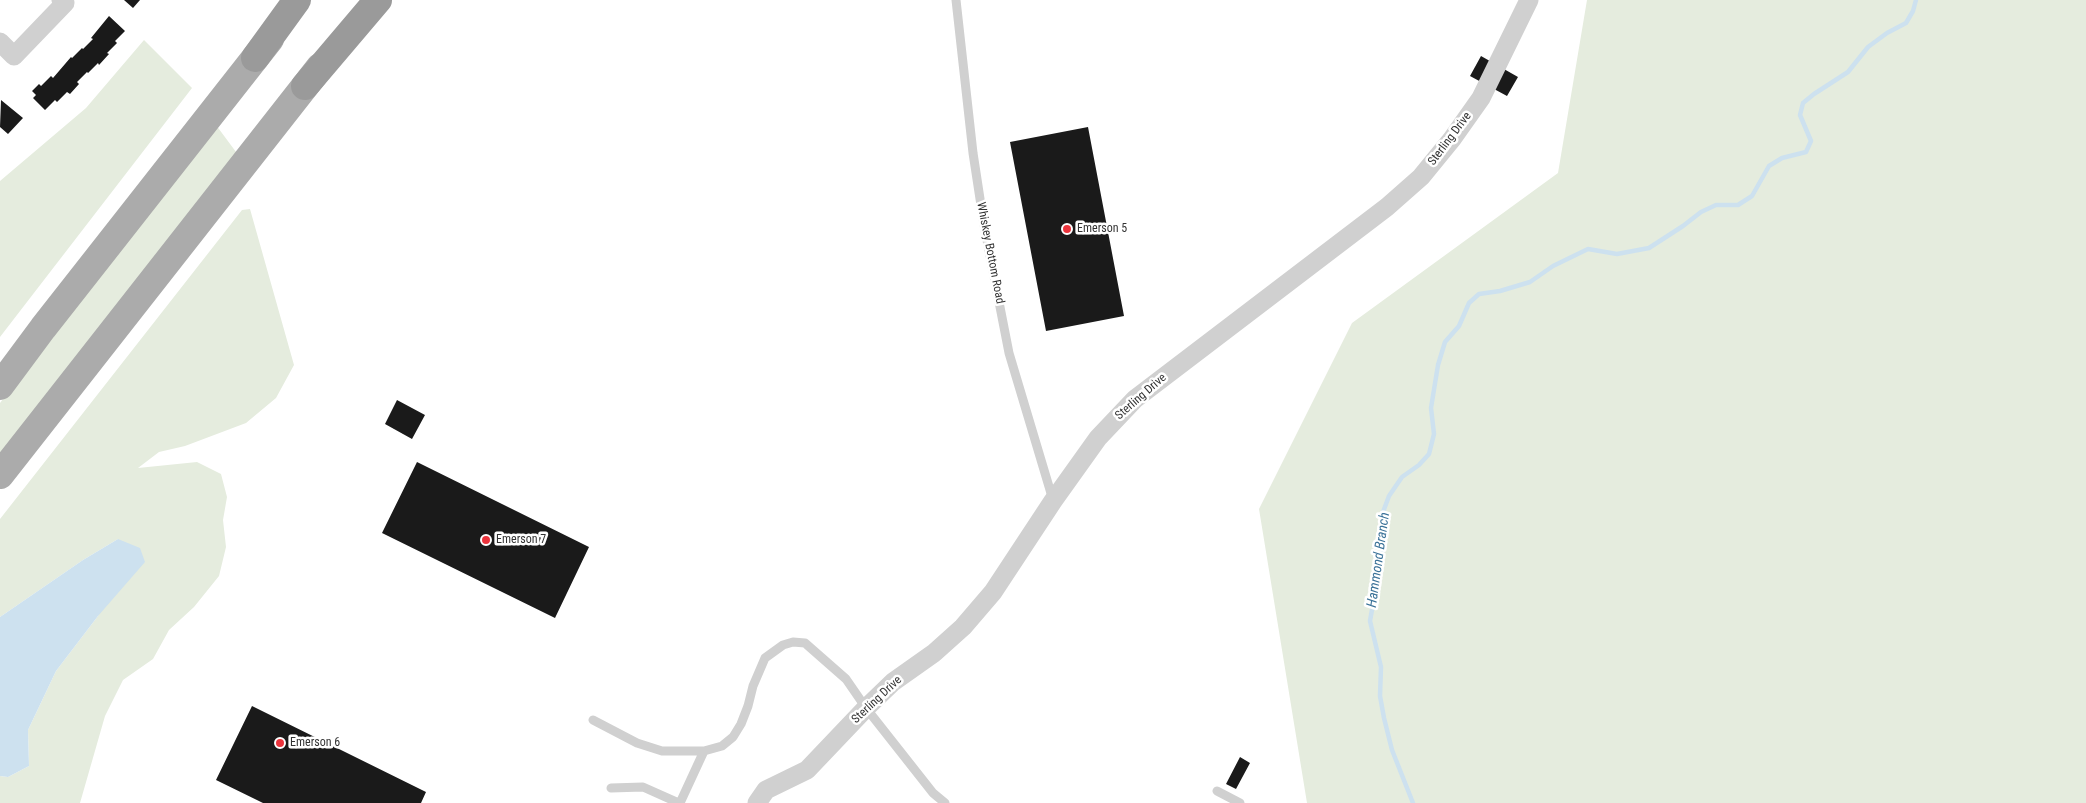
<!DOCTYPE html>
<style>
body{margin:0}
canvas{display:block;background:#fff}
</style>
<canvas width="2086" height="803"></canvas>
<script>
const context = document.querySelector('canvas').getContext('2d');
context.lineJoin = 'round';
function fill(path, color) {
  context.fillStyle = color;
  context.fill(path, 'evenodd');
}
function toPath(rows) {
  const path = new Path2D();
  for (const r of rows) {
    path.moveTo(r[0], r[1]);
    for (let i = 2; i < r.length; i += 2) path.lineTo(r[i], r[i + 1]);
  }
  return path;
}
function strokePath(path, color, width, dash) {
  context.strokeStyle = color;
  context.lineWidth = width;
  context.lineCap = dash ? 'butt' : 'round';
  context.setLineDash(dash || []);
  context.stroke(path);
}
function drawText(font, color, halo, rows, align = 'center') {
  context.font = font + ' "Roboto Condensed",sans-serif';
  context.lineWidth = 5;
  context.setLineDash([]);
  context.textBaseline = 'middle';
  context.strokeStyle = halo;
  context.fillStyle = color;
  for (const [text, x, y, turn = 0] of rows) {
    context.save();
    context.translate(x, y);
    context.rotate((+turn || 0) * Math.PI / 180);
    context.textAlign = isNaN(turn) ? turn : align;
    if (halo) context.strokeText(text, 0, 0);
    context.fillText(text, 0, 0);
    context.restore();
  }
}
fill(toPath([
 [1587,0,2086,0,2086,803,1307,803,1259,509,1352,323,1558,173],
 [144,40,192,88,0,337,0,181,86,108],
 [216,125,239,156,0,459,0,403,79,299],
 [250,209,294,365,276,398,246,423,185,446,159,452,138,468,197,462,221,474,227,497,223,520,226,547,219,576,194,607,169,630,153,659,123,680,105,716,80,803,0,803,0,776,8,777,29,766,28,730,56,671,98,616,118,539,83,560,0,617,0,519,242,210]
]), '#e5ecde');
fill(toPath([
 [118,539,140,548,145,562,98,616,56,671,28,730,29,766,8,777,0,776,0,617,83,560]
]), '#cde1ef');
strokePath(toPath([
 [1413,803,1392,750,1384,718,1380,696,1381,667,1370,621,1384,541,1383,512,1389,496,1402,477,1419,465,1429,454,1434,434,1431,408,1438,365,1445,342,1459,326,1469,303,1479,294,1500,291,1530,282,1553,266,1588,249,1617,254,1649,248,1683,226,1701,212,1716,205,1738,205,1752,196,1769,166,1782,158,1806,152,1811,141,1800,115,1803,103,1814,94,1848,72,1868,47,1887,33,1906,23,1913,11,1916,0]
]), '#cde1ef', 4.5);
fill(toPath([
 [124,0,140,0,133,8],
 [109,16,125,31,115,41,117,43,107,53,109,54,99,65,98,63,88,73,87,72,77,82,79,84,70,94,67,92,57,102,55,100,45,110,33,98,36,95,32,91,39,84,41,86,51,76,53,78,71,57,72,58,82,48,83,49,93,39,91,38],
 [1481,56,1518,77,1507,96,1470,76],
 [1,100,23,118,8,134,0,127],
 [1088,127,1124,316,1046,331,1010,142],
 [397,400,425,415,412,439,385,424],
 [417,462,589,547,555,618,382,533],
 [252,706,426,792,421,803,263,803,216,780],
 [1240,757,1250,763,1236,789,1226,784]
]), '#1a1a1a');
strokePath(toPath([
 [956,0,973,153,984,225,1009,353,1053,500],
 [593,720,637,743,662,751,704,751,722,746,733,737,741,724,748,706,753,686,765,658,783,645,793,642,805,643,846,679,866,708,933,793,945,803],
 [611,788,643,787,679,803],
 [1217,791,1240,803],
 [680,803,704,751]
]), '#d0d0d0', 9);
strokePath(toPath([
 [0,42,14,56,65,3,61,0],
 [757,803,766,790,807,770,866,708,893,682,934,653,963,627,993,592,1053,501,1098,438,1135,399,1387,207,1421,177,1452,139,1481,98,1529,0]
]), '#d0d0d0', 19);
strokePath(toPath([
 [0,386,43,328,270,39],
 [0,475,320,67]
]), '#ababab', 28);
strokePath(toPath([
 [255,58,297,0],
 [305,86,378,0]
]), '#9a9a9a', 28);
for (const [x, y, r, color] of [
 [1067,229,5,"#eb333c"],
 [486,540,5,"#eb333c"],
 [280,743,5,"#eb333c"]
]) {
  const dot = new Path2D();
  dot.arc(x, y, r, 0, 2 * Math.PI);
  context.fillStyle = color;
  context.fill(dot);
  strokePath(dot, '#fff', 2);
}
drawText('12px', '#333', '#fff', [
 ["Sterling Drive",1450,139,-53],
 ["Whiskey Bottom Road",990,253,79],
 ["Sterling Drive",1141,397,-41],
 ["Sterling Drive",877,700,-43]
]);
drawText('12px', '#333', '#fff', [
 ["Emerson 5",1077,229],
 ["Emerson 7",496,540],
 ["Emerson 6",290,743]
], 'left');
drawText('italic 14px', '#3c7399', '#fff', [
 ["Hammond Branch",1379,560,-82]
]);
</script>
